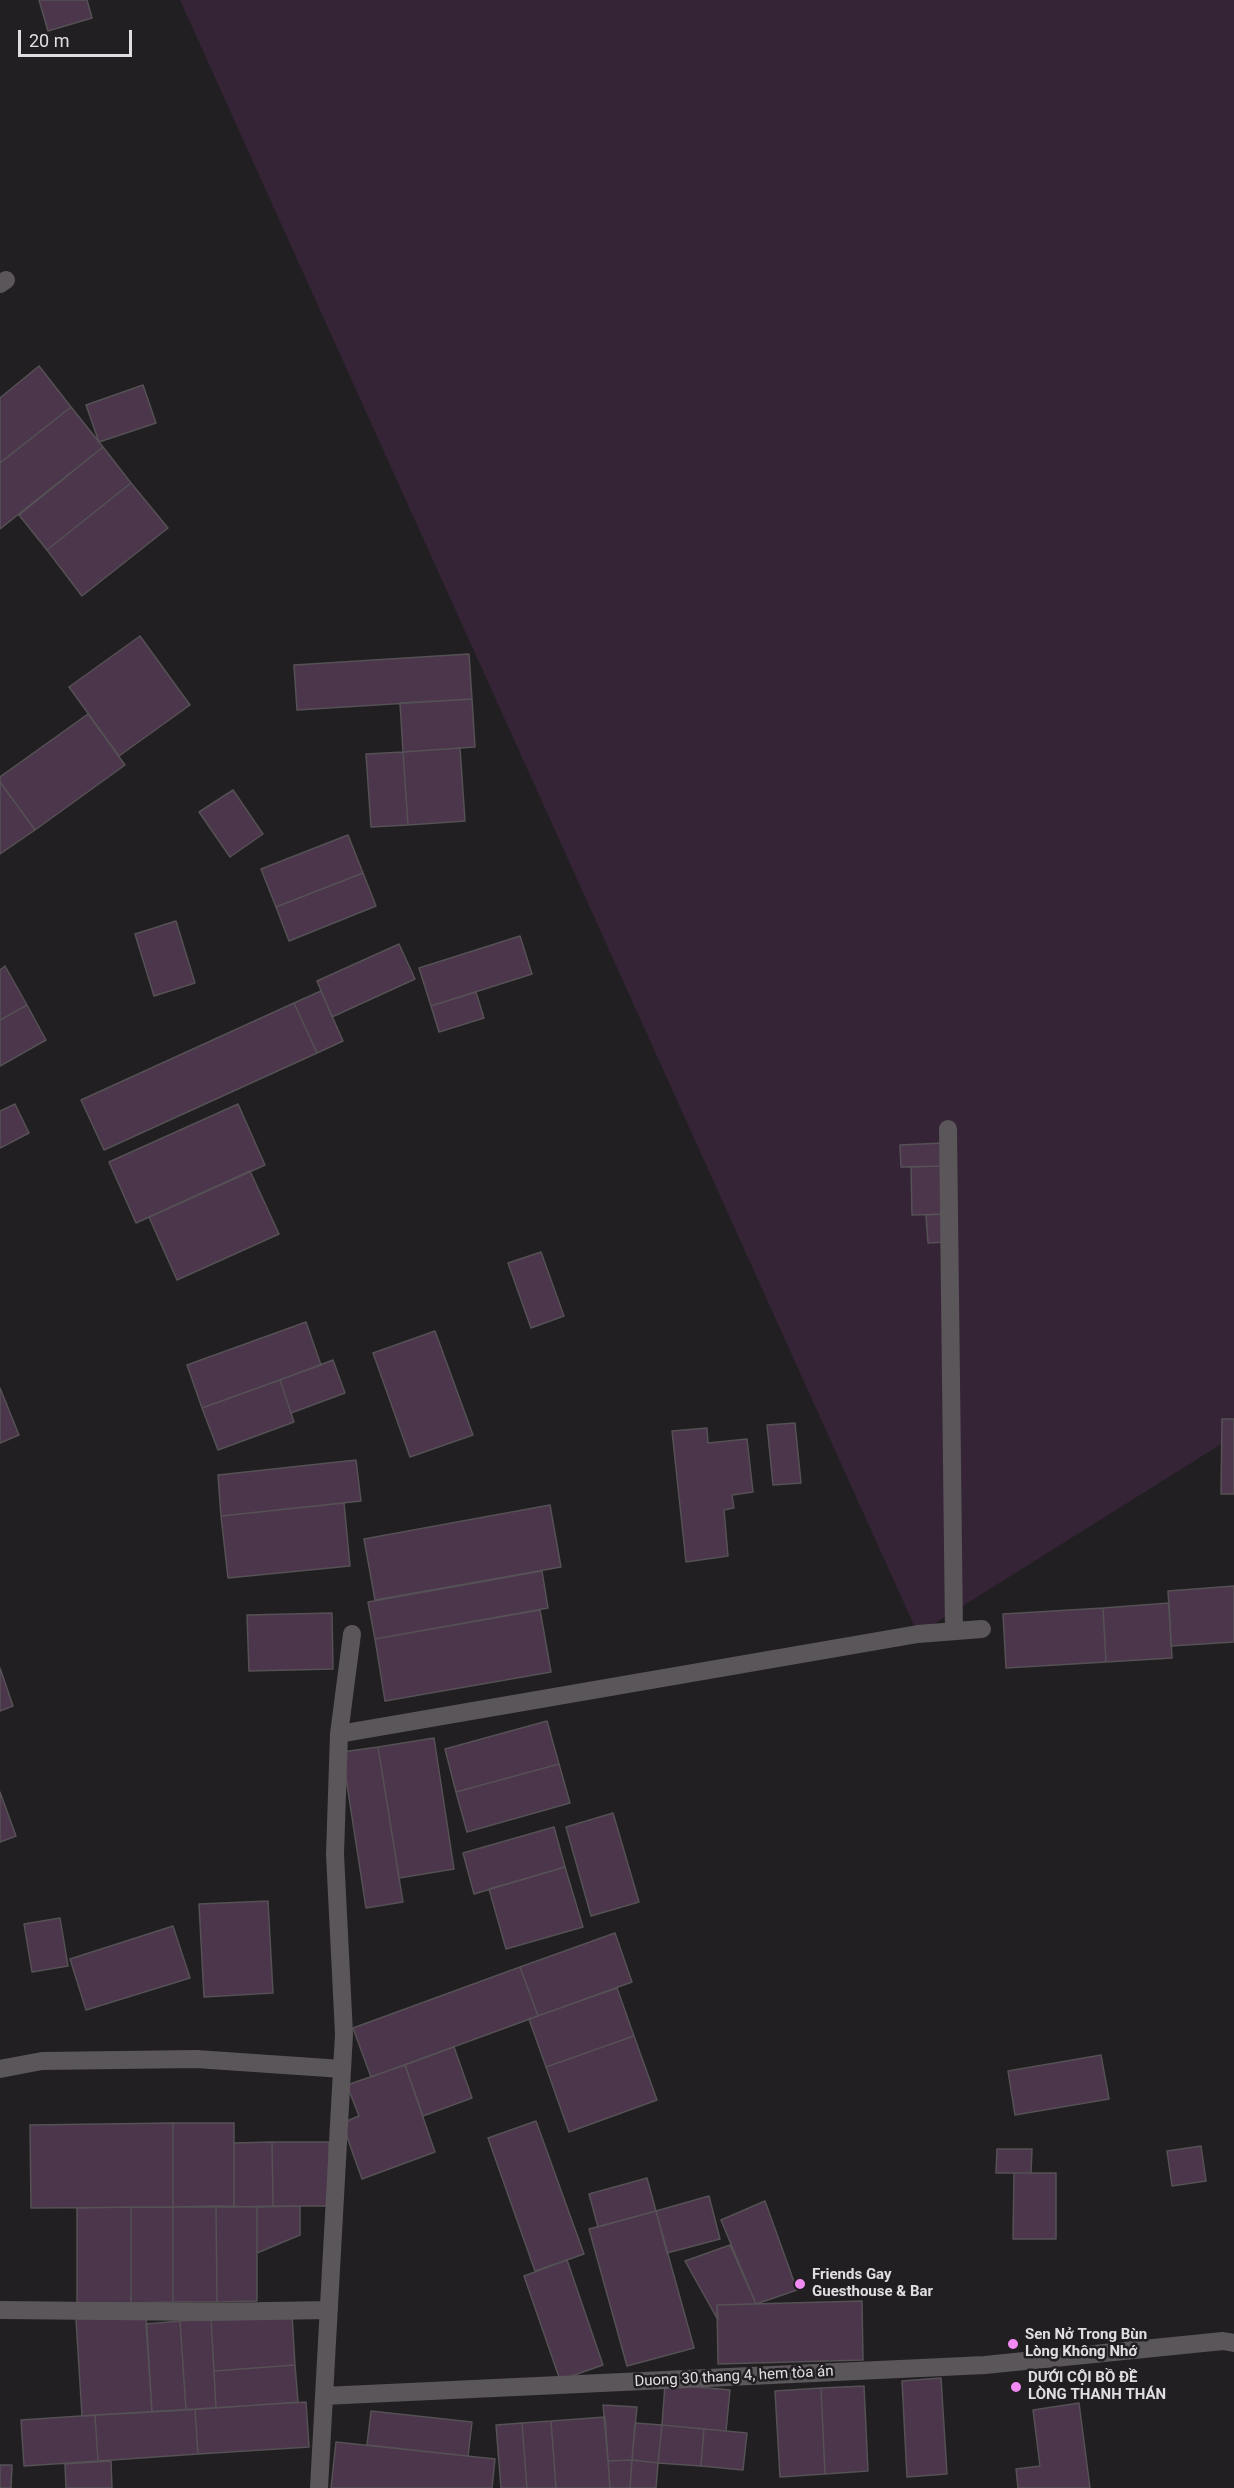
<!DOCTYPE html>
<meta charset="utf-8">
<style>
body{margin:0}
#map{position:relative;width:1234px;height:2488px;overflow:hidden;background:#221f22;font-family:Roboto,sans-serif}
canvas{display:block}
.scale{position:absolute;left:18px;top:30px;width:114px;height:27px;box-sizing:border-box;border:3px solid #e0dee0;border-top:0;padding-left:8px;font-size:18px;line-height:21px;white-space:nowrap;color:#e0dee0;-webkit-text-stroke:4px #221f22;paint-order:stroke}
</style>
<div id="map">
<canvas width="1234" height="2488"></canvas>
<div class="scale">20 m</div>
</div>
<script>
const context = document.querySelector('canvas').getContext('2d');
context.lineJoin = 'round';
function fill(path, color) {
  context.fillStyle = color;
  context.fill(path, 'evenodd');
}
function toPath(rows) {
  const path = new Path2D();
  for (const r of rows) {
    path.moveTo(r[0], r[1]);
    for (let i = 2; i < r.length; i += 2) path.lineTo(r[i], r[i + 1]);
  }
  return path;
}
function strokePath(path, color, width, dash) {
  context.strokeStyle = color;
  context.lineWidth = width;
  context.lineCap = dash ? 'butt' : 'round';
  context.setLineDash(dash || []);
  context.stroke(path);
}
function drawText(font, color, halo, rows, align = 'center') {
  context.font = font + ' Roboto,sans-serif';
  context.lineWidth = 5;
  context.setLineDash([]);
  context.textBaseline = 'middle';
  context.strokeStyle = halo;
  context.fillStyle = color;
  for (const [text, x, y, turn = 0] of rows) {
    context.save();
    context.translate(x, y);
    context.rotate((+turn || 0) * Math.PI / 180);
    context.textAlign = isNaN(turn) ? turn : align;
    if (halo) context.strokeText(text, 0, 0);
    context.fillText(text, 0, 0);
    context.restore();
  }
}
fill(toPath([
 [180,0,1234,0,1234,1436,918,1634]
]), '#352435');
const building = toPath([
 [39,0,87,0,92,18,48,31,39,0],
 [39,366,71,407,0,463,0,398,39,366],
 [143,385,156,423,99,442,86,405,143,385],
 [71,407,103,447,0,529,0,463,71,407],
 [103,447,131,483,47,550,19,515,103,447],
 [131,483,168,528,82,596,47,550,131,483],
 [140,636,190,705,119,756,69,687,140,636],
 [469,654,472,699,297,710,294,665,469,654],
 [472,699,475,747,403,752,400,703,472,699],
 [88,714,125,765,35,830,0,782,0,777,88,714],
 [460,748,465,821,408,825,403,752,460,748],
 [403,752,408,825,371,827,366,754,403,752],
 [0,782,35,830,0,854,0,782],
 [233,790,263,834,230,857,199,812,233,790],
 [348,835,363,873,276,907,261,869,348,835],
 [363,873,376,906,289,941,276,907,363,873],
 [176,921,195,983,154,996,135,934,176,921],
 [520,936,532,974,431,1006,419,968,520,936],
 [399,944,415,979,332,1017,317,981,399,944],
 [5,966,27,1005,0,1020,0,970,5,966],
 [321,991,343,1041,317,1053,294,1003,321,991],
 [476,992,484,1018,439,1032,431,1006,476,992],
 [294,1003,317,1053,104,1150,81,1100,294,1003],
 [27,1005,46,1040,0,1066,0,1020,27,1005],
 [15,1104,29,1133,0,1148,0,1111,15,1104],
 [238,1104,265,1165,136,1223,109,1162,238,1104],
 [942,1143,943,1166,901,1167,900,1145,942,1143],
 [943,1166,945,1214,912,1215,911,1167,943,1166],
 [250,1171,279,1234,177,1280,149,1217,250,1171],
 [945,1214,946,1242,928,1243,926,1215,945,1214],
 [541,1252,564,1316,531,1328,508,1263,541,1252],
 [306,1322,321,1365,202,1408,187,1365,306,1322],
 [435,1331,473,1435,410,1457,373,1353,435,1331],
 [333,1360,345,1393,291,1413,280,1380,333,1360],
 [280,1380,294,1422,218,1450,202,1408,280,1380],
 [0,1388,19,1435,0,1443,0,1388],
 [1222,1419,1234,1419,1234,1494,1221,1494,1222,1419],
 [795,1423,801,1483,773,1485,767,1425,795,1423],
 [707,1428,708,1443,747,1439,753,1492,732,1495,734,1508,724,1510,728,1556,686,1562,672,1431,707,1428],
 [356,1460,361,1501,221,1516,218,1475,356,1460],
 [344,1503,350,1566,228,1578,221,1516,344,1503],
 [550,1505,561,1567,375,1600,364,1539,550,1505],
 [542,1571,548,1608,375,1639,368,1602,542,1571],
 [1234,1586,1234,1642,1171,1646,1168,1591,1234,1586],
 [1169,1603,1172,1658,1106,1662,1103,1608,1169,1603],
 [1103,1608,1106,1662,1006,1668,1003,1614,1103,1608],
 [540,1610,551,1672,385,1701,375,1639,540,1610],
 [332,1613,333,1669,249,1671,247,1615,332,1613],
 [0,1668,13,1706,0,1711,0,1668],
 [547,1721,559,1764,456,1792,445,1749,547,1721],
 [434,1738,454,1869,399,1878,378,1747,434,1738],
 [378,1747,403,1902,366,1908,342,1752,378,1747],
 [559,1764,570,1803,467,1832,456,1792,559,1764],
 [0,1792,16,1836,0,1842,0,1792],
 [613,1813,639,1902,591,1916,566,1827,613,1813],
 [554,1827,565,1867,474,1894,463,1853,554,1827],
 [565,1867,583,1927,506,1949,489,1889,565,1867],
 [268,1901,273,1993,204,1997,199,1904,268,1901],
 [60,1918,68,1966,32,1972,24,1924,60,1918],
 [173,1926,190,1978,86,2010,70,1959,173,1926],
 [615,1933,632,1982,538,2016,520,1967,615,1933],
 [520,1967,538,2016,371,2077,353,2028,520,1967],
 [617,1988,634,2036,546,2067,529,2019,617,1988],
 [634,2036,657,2100,569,2132,546,2067,634,2036],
 [454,2047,472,2098,423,2116,405,2065,454,2047],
 [1101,2055,1109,2099,1015,2115,1008,2071,1101,2055],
 [405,2065,435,2152,362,2179,342,2123,359,2116,347,2085,405,2065],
 [536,2121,584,2254,535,2271,488,2138,536,2121],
 [173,2123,234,2123,234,2207,173,2207,173,2123],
 [173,2123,173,2207,31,2208,30,2125,173,2123],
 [272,2142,329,2142,330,2206,273,2206,272,2142],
 [272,2142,273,2206,234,2207,234,2143,272,2142],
 [1201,2146,1206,2181,1172,2186,1167,2151,1201,2146],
 [997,2149,1032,2149,1031,2173,996,2173,997,2149],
 [1014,2173,1056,2173,1056,2239,1013,2239,1014,2173],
 [647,2178,656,2211,598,2227,589,2194,647,2178],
 [709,2196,720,2239,667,2253,656,2211,709,2196],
 [765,2201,797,2290,756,2304,721,2220,765,2201],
 [216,2206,257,2207,257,2301,217,2302,216,2206],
 [216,2206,217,2302,173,2302,173,2207,216,2206],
 [300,2206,300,2235,257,2253,257,2207,300,2206],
 [131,2207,173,2207,173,2302,131,2303,131,2207],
 [131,2207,131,2303,77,2303,77,2208,131,2207],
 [656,2211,694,2348,627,2366,589,2229,656,2211],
 [730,2245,756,2304,717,2305,718,2320,685,2261,730,2245],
 [567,2260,603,2365,560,2380,524,2276,567,2260],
 [862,2301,863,2360,718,2364,717,2305,862,2301],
 [146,2314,152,2412,82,2416,76,2319,146,2314],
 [292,2314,295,2365,214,2371,211,2319,292,2314],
 [211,2319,216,2408,186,2410,180,2321,211,2319],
 [180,2321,186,2410,152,2412,146,2324,180,2321],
 [295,2365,298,2402,216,2408,214,2371,295,2365],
 [941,2378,947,2474,907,2477,902,2381,941,2378],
 [665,2384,730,2390,726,2431,662,2425,665,2384],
 [864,2386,868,2471,825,2474,821,2388,864,2386],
 [821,2388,825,2474,780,2477,775,2391,821,2388],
 [306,2402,309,2447,198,2454,195,2409,306,2402],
 [1079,2403,1090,2488,1018,2488,1016,2469,1040,2466,1033,2410,1079,2403],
 [603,2405,637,2407,632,2460,608,2461,603,2405],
 [195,2409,198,2454,98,2461,95,2415,195,2409],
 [371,2411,472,2422,468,2456,367,2445,371,2411],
 [95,2415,98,2461,24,2466,21,2420,95,2415],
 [605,2417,610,2488,556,2488,551,2421,605,2417],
 [551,2421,556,2488,527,2488,522,2423,551,2421],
 [522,2423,527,2488,501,2488,496,2425,522,2423],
 [635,2423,662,2425,658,2463,632,2460,635,2423],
 [662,2425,704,2429,701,2466,658,2463,662,2425],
 [704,2429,747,2433,743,2470,701,2466,704,2429],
 [336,2442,495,2459,492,2488,331,2488,336,2442],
 [632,2460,630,2488,610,2488,608,2461,632,2460],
 [632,2460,658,2463,656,2488,630,2488,632,2460],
 [111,2461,112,2488,66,2488,65,2464,111,2461],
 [0,2465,12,2465,11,2488,0,2488,0,2465]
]);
fill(building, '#4b364b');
strokePath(building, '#555155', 1.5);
strokePath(toPath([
 [0,284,6,280],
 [948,1129,954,1630],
 [339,1734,918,1634,982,1629],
 [0,2069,42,2061,196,2059,342,2069],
 [0,2310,209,2312,329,2310],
 [324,2396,344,2034,335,1854,339,1734,352,1634],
 [319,2488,324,2396,985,2365,1223,2341,1234,2343]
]), '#5a565a', 18);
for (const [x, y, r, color] of [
 [800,2284,6,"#f28af3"],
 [1013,2344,6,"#f28af3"],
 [1016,2387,6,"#f28af3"]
]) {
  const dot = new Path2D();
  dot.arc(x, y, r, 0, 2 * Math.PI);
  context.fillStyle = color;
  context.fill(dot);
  strokePath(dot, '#221f22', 2);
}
drawText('bold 15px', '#e0dee0', '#221f22', [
 ["Friends Gay",812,2275],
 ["Guesthouse & Bar",812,2292],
 ["Sen Nở Trong Bùn",1025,2335],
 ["Lòng Không Nhớ",1025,2352],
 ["DƯỚI CỘI BỒ ĐỀ",1028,2378],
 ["LÒNG THANH THÁN",1028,2395]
], 'left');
drawText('15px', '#e0dee0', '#221f22', [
 ["Duong 30 thang 4, hem tòa án",734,2377,-3]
]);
</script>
